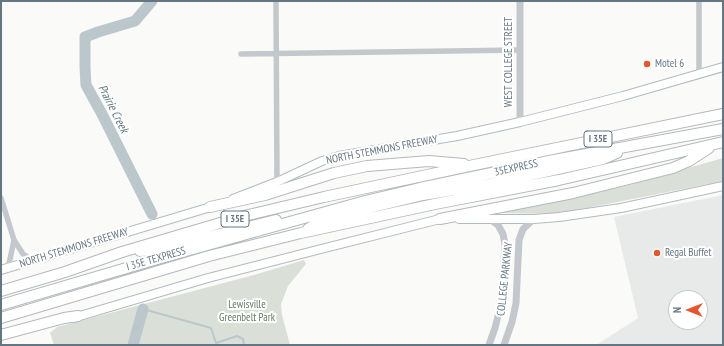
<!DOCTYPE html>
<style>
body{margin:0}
#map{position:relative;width:724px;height:346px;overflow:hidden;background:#fafaf8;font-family:"PT Sans Narrow",sans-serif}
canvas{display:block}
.frame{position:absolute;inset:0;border:2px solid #657683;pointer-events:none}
.north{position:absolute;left:668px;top:290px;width:40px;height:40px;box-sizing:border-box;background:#fff;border:1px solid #c1c8cd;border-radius:50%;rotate:270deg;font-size:11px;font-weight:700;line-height:16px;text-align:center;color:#657683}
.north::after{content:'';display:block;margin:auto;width:14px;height:18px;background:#e4572e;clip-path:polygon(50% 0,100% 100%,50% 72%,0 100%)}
</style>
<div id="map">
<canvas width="724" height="346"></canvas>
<div class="frame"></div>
<div class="north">N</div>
</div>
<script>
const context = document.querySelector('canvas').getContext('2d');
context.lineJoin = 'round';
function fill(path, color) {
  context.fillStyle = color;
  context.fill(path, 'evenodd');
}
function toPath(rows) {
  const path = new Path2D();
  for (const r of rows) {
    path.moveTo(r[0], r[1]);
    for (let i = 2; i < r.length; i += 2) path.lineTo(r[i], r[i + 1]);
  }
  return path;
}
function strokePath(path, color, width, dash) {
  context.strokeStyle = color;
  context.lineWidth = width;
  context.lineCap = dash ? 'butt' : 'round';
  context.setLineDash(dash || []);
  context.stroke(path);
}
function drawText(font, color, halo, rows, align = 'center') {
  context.font = font + ' "PT Sans Narrow",sans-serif';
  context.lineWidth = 4;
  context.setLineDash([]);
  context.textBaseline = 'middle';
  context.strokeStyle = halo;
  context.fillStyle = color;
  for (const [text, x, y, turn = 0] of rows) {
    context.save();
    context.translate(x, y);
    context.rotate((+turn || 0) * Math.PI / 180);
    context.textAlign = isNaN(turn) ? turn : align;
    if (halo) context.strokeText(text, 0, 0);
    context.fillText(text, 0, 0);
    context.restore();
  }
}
fill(toPath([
 [723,195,723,345,596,345,638,318,614,217],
 [676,298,700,298,700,322,676,322]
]), '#e8e9e9');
fill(toPath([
 [723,158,723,181,572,211,553,214,500,213,626,186],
 [304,260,306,264,288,286,281,304,282,315,290,345,54,345,50,333,57,327,254,275]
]), '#dadfd7');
strokePath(toPath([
 [143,309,211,328,216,343,237,336,243,339,244,345]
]), '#bbc7cb', 2);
strokePath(toPath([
 [152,1,135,21,98,32,85,37,85,67,86,85,102,114,152,214],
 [133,345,143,309]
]), '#bbc7cb', 11);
const secondary = toPath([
 [233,199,277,182,322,161,339,156,457,136,520,122,623,96,723,67],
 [459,219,534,219,559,217,621,208,723,186],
 [1,270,214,206],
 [73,318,208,278,325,248,440,219,446,219]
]);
const motorway = toPath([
 [210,207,265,195,334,173,367,166,429,161,464,164],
 [440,219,573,193,673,168,689,161,709,148],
 [308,229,322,220,373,207,423,195,490,184,553,170,603,159,617,153],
 [140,251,155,250,276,220],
 [1,291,65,272,122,252,244,216,324,197,474,165,723,114],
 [1,305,157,259,365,201,420,188,554,160,723,129],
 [1,318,209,256,301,233,435,204,559,180,723,142],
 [1,335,64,318,78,316]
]);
strokePath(secondary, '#b3babf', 10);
strokePath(motorway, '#b4b9bd', 12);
strokePath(toPath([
 [276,1,277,182],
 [699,1,699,74],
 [241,54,520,50],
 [1,198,14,240,23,254,32,260],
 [6,268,9,264,14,240]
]), '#c3c8cc', 5.5);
strokePath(toPath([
 [520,122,520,1],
 [488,218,498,225,503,234,505,245,501,304,495,328,489,345],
 [504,345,512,322,516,303,519,240,523,229,534,219]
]), '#c3c8cc', 7);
strokePath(secondary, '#fff', 8);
strokePath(motorway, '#fff', 10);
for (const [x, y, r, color] of [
 [647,64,4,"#e4572e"],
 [657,253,4,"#e4572e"]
]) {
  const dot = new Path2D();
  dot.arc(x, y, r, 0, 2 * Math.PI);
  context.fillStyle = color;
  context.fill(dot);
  strokePath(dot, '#fff', 1.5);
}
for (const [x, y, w] of [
 [598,139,28],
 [235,219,28]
]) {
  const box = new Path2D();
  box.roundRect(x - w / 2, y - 8, w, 16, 3);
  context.fillStyle = '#fff';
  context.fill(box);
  strokePath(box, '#657683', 1);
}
drawText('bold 10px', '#657683', null, [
 ["I 35E",598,139],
 ["I 35E",235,219]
]);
drawText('11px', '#657683', '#fff', [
 ["WEST COLLEGE STREET",509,62,-90],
 ["NORTH STEMMONS FREEWAY",382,150,-11],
 ["35EXPRESS",516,168,-12],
 ["NORTH STEMMONS FREEWAY",74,248,-17],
 ["I 35E TEXPRESS",156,259,-16],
 ["COLLEGE PARKWAY",505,279,-84]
]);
drawText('11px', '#657683', '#fff', [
 ["Motel 6",655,64],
 ["Regal Buffet",665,253]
], 'left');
drawText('11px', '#687a64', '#fff', [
 ["Lewisville",247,305],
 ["Greenbelt Park",247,318]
]);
drawText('italic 12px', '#60757c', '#fff', [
 ["Prairie Creek",113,109,63]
]);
</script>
